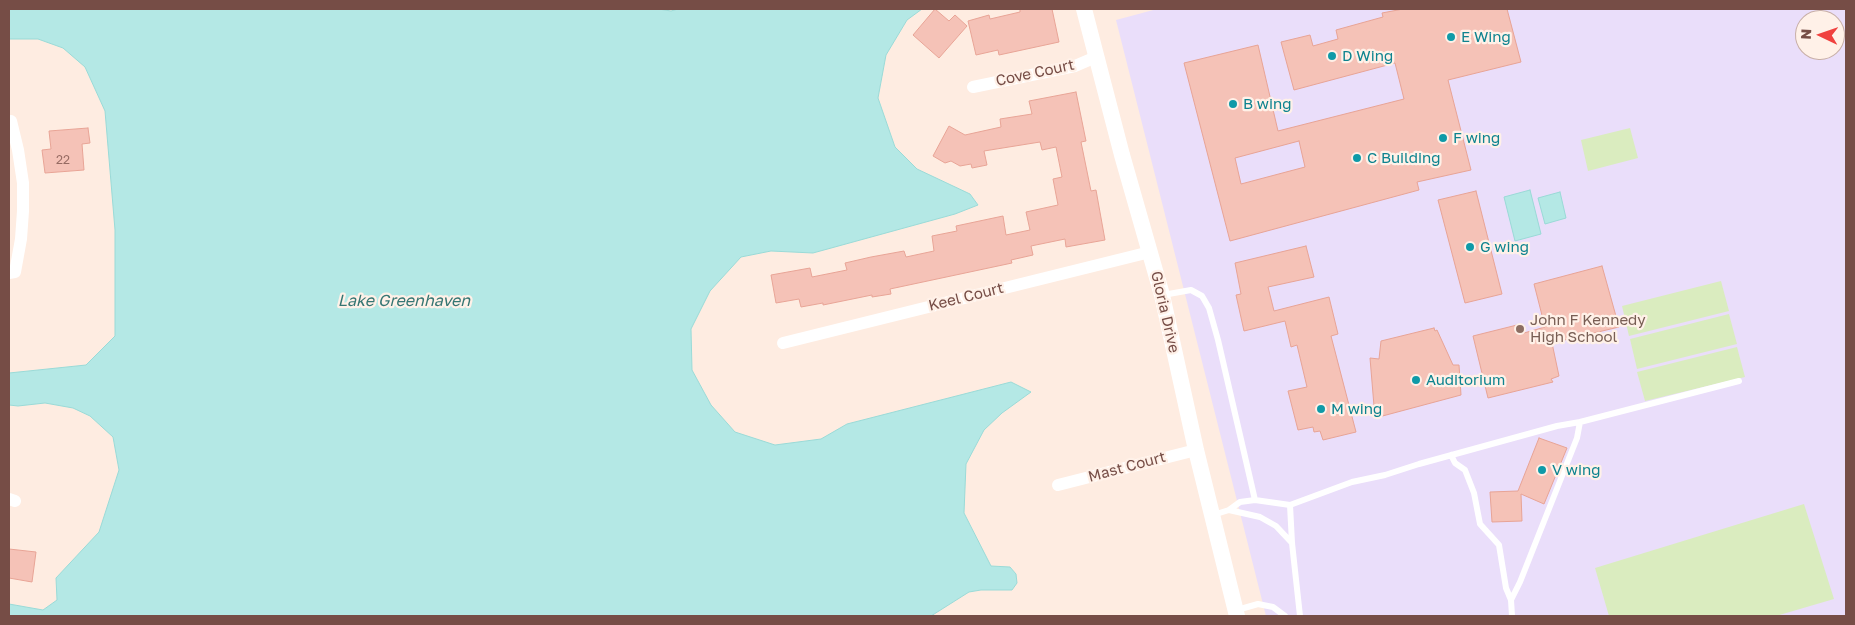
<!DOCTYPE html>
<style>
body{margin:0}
#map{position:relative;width:1855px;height:625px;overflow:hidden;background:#feece1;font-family:"Golos Text",sans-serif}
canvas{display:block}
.frame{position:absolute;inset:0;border:10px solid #764d46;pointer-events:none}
.north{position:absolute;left:1795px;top:10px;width:50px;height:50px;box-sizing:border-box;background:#fff1e8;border:1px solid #c8afa7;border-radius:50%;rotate:273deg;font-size:14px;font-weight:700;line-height:20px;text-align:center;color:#764d46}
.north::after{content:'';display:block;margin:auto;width:18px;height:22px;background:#f0413e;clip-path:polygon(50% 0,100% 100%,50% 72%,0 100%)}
</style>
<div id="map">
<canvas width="1855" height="625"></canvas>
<div class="frame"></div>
<div class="north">N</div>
</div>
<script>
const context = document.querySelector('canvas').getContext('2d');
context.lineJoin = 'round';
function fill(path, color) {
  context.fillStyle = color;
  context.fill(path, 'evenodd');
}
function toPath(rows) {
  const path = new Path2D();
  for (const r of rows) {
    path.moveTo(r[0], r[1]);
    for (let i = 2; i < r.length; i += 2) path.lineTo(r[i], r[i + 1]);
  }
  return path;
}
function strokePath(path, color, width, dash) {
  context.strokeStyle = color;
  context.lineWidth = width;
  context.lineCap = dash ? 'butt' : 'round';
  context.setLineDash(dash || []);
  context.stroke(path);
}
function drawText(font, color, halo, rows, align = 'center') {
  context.font = font + ' "Golos Text",sans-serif';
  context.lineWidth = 4.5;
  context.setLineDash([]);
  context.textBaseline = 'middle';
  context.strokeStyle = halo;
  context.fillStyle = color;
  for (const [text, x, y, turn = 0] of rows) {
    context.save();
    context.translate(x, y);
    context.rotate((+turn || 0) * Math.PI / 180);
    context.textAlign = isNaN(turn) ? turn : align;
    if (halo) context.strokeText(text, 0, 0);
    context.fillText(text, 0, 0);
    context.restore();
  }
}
fill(toPath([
 [1157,9,1846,9,1846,616,1266,616,1116,20],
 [1805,20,1835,20,1835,50,1805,50]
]), '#eadefa');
fill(toPath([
 [1630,128,1638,158,1588,171,1581,140],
 [1721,281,1729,311,1629,336,1622,306],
 [1729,314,1737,344,1637,369,1630,339],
 [1737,347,1745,377,1645,401,1637,372],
 [1804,504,1834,599,1776,616,1609,616,1595,568]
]), '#daecbf');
const water = toPath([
 [9,9,659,9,671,11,678,9,922,9,907,20,886,55,878,98,895,147,917,169,970,194,978,205,955,214,813,253,771,251,741,257,710,291,691,329,692,370,711,405,735,432,775,445,821,439,847,424,1011,382,1031,392,1002,413,984,430,966,464,964,513,991,566,1010,567,1016,574,1017,583,1012,590,981,590,969,592,931,616,9,616,9,604,43,610,57,600,56,578,99,532,119,470,113,437,90,416,73,408,45,403,18,406,9,405,9,373,86,365,115,336,115,230,105,111,85,67,63,48,38,39,9,39,9,9],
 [1530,190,1541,234,1515,241,1504,197,1530,190],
 [1560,192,1566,218,1545,224,1538,198,1560,192]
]);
fill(water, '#b4e8e5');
strokePath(water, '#9adad7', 1);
const building = toPath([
 [935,9,949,21,955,15,967,26,939,58,913,35,935,9],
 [1020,9,1052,9,1059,42,999,55,998,50,976,55,968,21,989,15,990,19,1020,12,1020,9],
 [1403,9,1507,9,1521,62,1448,80,1471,170,1417,182,1419,190,1230,241,1184,63,1258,45,1278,131,1404,99,1395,63,1294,90,1281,42,1310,35,1313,46,1338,39,1336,30,1383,17,1382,13,1403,9],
 [1299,141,1305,167,1241,184,1235,158,1299,141],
 [1076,92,1086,141,1081,142,1091,191,1096,190,1105,240,1066,247,1065,239,1031,246,1033,255,1011,260,1012,263,890,289,891,294,872,297,872,295,823,305,823,303,801,307,799,299,776,303,771,275,810,268,812,277,847,270,845,263,871,257,904,251,906,257,934,251,932,236,957,231,956,226,1003,216,1006,235,1030,230,1026,212,1058,205,1053,179,1062,177,1056,147,1042,150,1040,142,984,151,987,165,972,168,971,164,960,166,951,161,945,163,933,156,949,126,965,135,1001,127,1000,119,1032,114,1029,101,1076,92],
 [88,128,90,143,82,144,84,170,45,173,42,150,51,149,49,131,88,128],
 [1476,191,1502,294,1465,303,1438,200,1476,191],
 [1306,246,1314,277,1268,287,1274,311,1329,297,1338,334,1331,336,1356,432,1323,440,1320,431,1314,432,1313,427,1298,430,1288,391,1307,387,1297,345,1291,347,1285,321,1244,331,1236,295,1241,294,1235,263,1306,246],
 [1602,266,1619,327,1552,343,1559,376,1551,379,1553,382,1488,398,1473,336,1521,324,1524,333,1545,327,1534,284,1602,266],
 [1434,328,1435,331,1437,330,1453,365,1459,365,1461,395,1375,418,1370,358,1379,359,1381,341,1434,328],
 [1539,438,1567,448,1544,504,1521,494,1522,521,1492,522,1490,492,1518,491,1539,438],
 [9,549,36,552,32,582,9,578,9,549]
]);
fill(building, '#f5c2b7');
strokePath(building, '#e8a496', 1);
strokePath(toPath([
 [1163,295,1191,290,1202,296,1209,308,1218,340,1255,500],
 [1580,422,1739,381],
 [1451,455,1455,463,1465,470,1474,493,1480,524,1499,545,1506,588,1511,600,1512,616],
 [1290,505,1292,543,1300,616],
 [1229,510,1260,517,1276,526,1292,543],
 [1213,515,1229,510,1240,502,1255,500,1290,505,1352,482,1385,475,1419,464,1557,426,1580,422,1577,438,1520,582,1511,600],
 [1237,610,1258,604,1273,607,1285,616]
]), '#fff', 6);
strokePath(toPath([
 [973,87,1075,66,1096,57],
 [9,273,15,272,21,239,23,211,23,183,18,150,11,121],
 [783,343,1150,252],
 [1058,485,1196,450],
 [9,499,15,501]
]), '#fff', 12);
strokePath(toPath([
 [1084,9,1122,155,1162,295,1196,450,1237,616]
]), '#fff', 16);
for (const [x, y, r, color] of [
 [1451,37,5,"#0f9aa8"],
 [1332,56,5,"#0f9aa8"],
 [1233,104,5,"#0f9aa8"],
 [1443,138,5,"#0f9aa8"],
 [1357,158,5,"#0f9aa8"],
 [1470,247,5,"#0f9aa8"],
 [1520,329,5,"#8d6e63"],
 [1416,380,5,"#0f9aa8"],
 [1321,409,5,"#0f9aa8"],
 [1542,470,5,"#0f9aa8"]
]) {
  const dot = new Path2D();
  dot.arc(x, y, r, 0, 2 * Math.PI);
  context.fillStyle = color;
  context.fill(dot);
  strokePath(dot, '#fff1e8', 2);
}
drawText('12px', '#966a62', null, [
 ["22",63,160]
]);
drawText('15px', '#0d838f', '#fff1e8', [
 ["E Wing",1461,37],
 ["D Wing",1342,56],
 ["B wing",1243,104],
 ["F wing",1453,138],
 ["C Building",1367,158],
 ["G wing",1480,247],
 ["Auditorium",1426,380],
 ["M wing",1331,409],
 ["V wing",1552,470]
], 'left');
drawText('15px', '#764d46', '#fff1e8', [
 ["Cove Court",1035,73,-12],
 ["Keel Court",966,297,-14],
 ["Gloria Drive",1165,312,77],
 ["Mast Court",1127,467,-15]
]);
drawText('15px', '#785e54', '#fff1e8', [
 ["John F Kennedy",1530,320],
 ["High School",1530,337]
], 'left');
drawText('italic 16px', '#367673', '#fff1e8', [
 ["Lake Greenhaven",404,301]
]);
</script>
